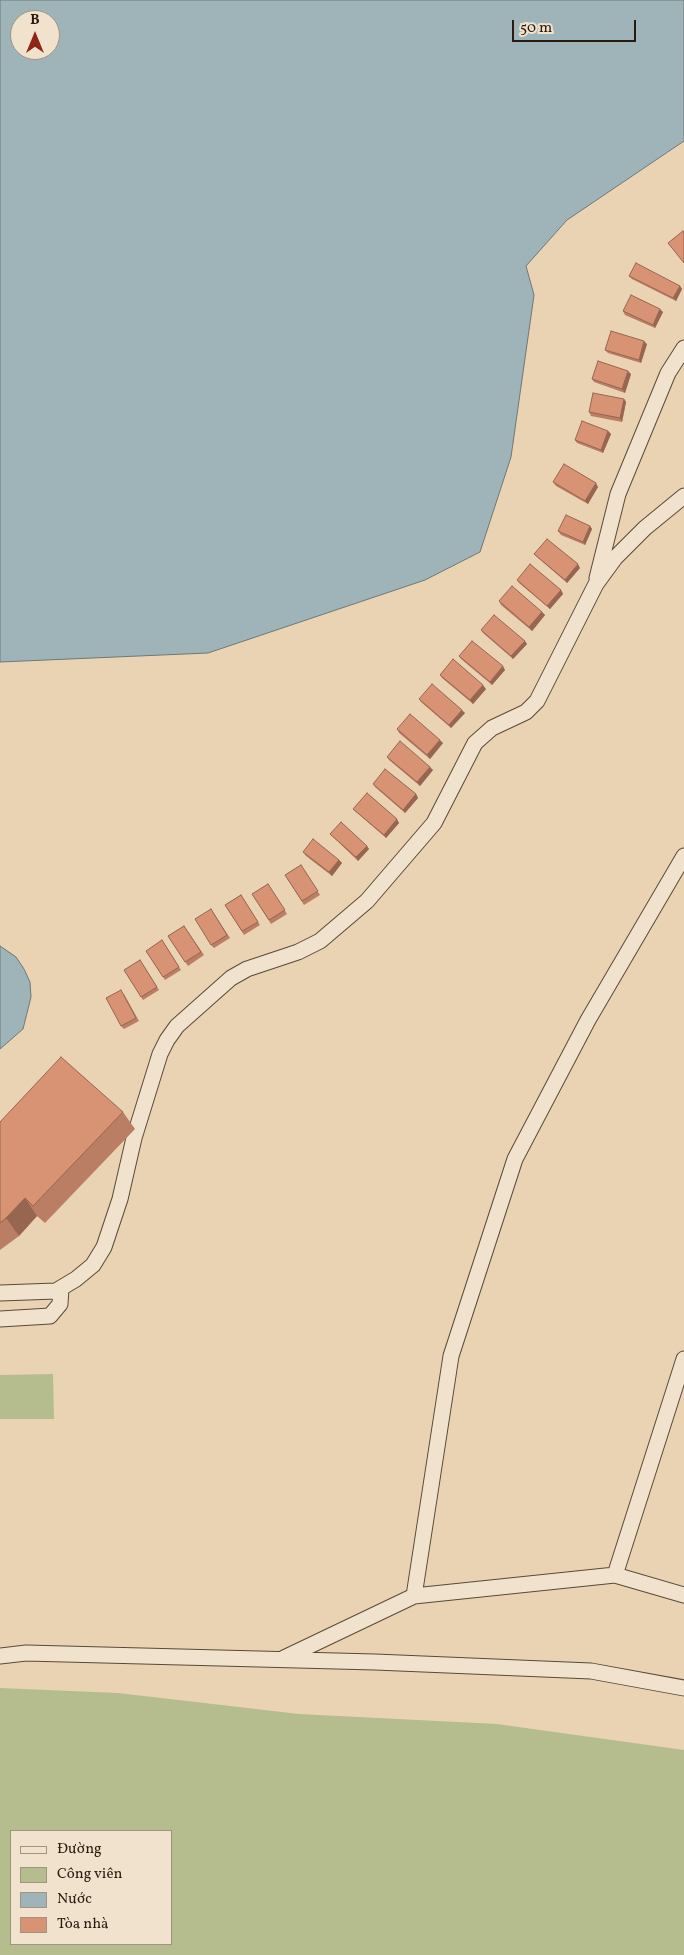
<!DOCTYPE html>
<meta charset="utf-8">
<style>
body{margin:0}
#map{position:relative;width:684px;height:1955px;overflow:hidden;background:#ead3b3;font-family:Vollkorn,serif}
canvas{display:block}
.legend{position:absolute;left:10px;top:1830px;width:162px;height:115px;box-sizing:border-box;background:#f1e2ce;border:1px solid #a19382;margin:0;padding:6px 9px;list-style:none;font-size:15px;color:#291c0f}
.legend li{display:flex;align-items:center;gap:10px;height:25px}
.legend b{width:25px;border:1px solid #a19382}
.north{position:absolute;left:10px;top:10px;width:50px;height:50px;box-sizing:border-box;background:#f1e2ce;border:1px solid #a19382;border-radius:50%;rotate:0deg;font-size:14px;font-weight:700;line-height:20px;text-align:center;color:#291c0f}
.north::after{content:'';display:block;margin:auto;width:18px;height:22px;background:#8f2418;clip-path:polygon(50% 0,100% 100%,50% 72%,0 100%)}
.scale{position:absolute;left:512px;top:20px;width:124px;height:22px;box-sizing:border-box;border:2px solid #291c0f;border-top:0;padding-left:6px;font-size:15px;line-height:18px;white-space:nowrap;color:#291c0f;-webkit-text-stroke:4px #f1e2ce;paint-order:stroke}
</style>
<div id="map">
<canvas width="684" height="1955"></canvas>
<ul class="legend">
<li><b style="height:6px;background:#f1e2ce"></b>Đường</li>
<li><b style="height:14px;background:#b5bc8e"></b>Công viên</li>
<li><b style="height:14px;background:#9eb4b9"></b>Nước</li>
<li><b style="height:14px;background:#d89274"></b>Tòa nhà</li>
</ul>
<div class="north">B</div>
<div class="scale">50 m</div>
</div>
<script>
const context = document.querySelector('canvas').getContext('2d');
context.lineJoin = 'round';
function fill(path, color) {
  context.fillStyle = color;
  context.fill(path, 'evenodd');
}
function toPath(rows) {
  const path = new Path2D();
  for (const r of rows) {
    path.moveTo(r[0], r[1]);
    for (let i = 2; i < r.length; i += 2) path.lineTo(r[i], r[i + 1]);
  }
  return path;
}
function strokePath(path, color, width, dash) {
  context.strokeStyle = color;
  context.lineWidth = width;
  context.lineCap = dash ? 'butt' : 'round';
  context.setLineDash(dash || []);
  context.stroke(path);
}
fill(toPath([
 [53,1374,54,1419,0,1419,0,1375],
 [0,1688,118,1693,299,1714,497,1724,684,1750,684,1955,0,1955],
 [11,1831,171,1831,171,1944,11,1944]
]), '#b5bc8e');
const water = toPath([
 [0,0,684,0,684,141,567,220,526,266,534,295,511,457,480,552,425,580,208,653,0,662,0,0],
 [20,20,50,20,50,50,20,50,20,20],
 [0,946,16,957,24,969,30,982,31,997,23,1029,0,1049,0,946]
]);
fill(water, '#9eb4b9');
strokePath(water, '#6f7775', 1);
const street = toPath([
 [597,578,618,494,668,373,684,348],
 [0,1293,56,1291,76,1279,93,1265,104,1247,120,1199,134,1138,160,1054,167,1040,177,1026,231,978,247,969,298,952,320,941,367,901,434,823,475,743,492,728,526,712,537,701,596,584,615,558,645,528,684,496],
 [0,1319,50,1316,60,1304,61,1288],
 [615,1575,684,1359],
 [414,1596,451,1356,515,1159,588,1020,684,856],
 [0,1656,26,1653,375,1662,591,1671,684,1688],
 [284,1658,414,1596,615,1575,684,1595]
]);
strokePath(street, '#594a38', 17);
strokePath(street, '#f1e2ce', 15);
fill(toPath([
 [629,276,680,286,682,289,676,301,632,279],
 [623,311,663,312,655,328,625,315],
 [647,344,641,363,608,353,605,350],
 [631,374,625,393,594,382,592,379],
 [624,399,626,402,622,422,591,416,589,412],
 [608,431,611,434,603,453,577,443,575,440],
 [553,482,598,487,588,504,556,486],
 [590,526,592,529,585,545,561,535,558,531],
 [534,554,580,568,567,583,537,557],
 [517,580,561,590,563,594,550,609,519,583],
 [499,601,542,612,545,615,532,631,501,605],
 [481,630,527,644,513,659,483,633],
 [459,656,505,670,492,685,461,659],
 [440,675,486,689,473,704,442,678],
 [419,699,465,713,451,728,421,702],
 [397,729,443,743,430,759,399,733],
 [387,757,433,770,420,786,389,760],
 [373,784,416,794,418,798,405,813,375,787],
 [353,809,399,823,386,838,356,812],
 [330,834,367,846,369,849,358,861,333,837],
 [303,852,339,860,342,863,332,876,306,856],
 [301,865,320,895,304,905,285,875],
 [268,884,287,914,271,924,252,894],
 [241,895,260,925,244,935,225,905],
 [211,909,230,938,214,948,211,945],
 [184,926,204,955,188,966,168,936],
 [162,940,181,970,165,980,146,951],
 [140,960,159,990,143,1000,124,970],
 [124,994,139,1021,124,1029,121,1026],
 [123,1112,135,1129,45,1223,37,1216,19,1236,0,1250,0,1122]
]), '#ba7e64');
fill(toPath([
 [680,286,682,289,676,301,673,298],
 [660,309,663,312,655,328,653,325],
 [644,341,647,344,641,363,639,360],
 [628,371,631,374,625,393,622,389],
 [624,399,626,402,622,422,620,418],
 [608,431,611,434,603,453,601,450],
 [596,483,598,487,588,504,585,501],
 [590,526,592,529,585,545,583,542],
 [578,564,580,568,567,583,565,580],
 [561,590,563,594,550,609,547,606],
 [542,612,545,615,532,631,529,627],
 [525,641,527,644,513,659,511,656],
 [503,666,505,670,492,685,490,682],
 [483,685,486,689,473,704,470,700],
 [462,710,465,713,451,728,449,725],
 [440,740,443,743,430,759,427,755],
 [430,767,433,770,420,786,417,782],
 [416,794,418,798,405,813,403,810],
 [397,819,399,823,386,838,384,835],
 [367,846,369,849,358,861,356,857],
 [339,860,342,863,332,876,329,872],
 [25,1198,37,1216,19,1236,6,1218]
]), '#976651');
const building = toPath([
 [683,231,684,233,684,263,668,243,683,231],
 [636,263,680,286,673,298,629,276,636,263],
 [631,295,660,309,653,325,623,311,631,295],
 [611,331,644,341,639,360,605,350,611,331],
 [598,361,628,371,622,389,592,379,598,361],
 [593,393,624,399,620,418,589,412,593,393],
 [582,421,608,431,601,450,575,440,582,421],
 [564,464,596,483,585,501,553,482,564,464],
 [566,515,590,526,583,542,558,531,566,515],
 [547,539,578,564,565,580,534,554,547,539],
 [530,564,561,590,547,606,517,580,530,564],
 [512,586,542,612,529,627,499,601,512,586],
 [494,615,525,641,511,656,481,630,494,615],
 [472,641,503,666,490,682,459,656,472,641],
 [453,659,483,685,470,700,440,675,453,659],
 [432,684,462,710,449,725,419,699,432,684],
 [410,714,440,740,427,755,397,729,410,714],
 [400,741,430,767,417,782,387,757,400,741],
 [385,769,416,794,403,810,373,784,385,769],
 [367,793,397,819,384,835,353,809,367,793],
 [341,822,367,846,356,857,330,834,341,822],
 [313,839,339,860,329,872,303,852,313,839],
 [301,865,318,891,302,901,285,875,301,865],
 [268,884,285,910,269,920,252,894,268,884],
 [241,895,258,922,242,931,225,905,241,895],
 [211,909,227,935,211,945,195,919,211,909],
 [184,926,201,952,185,962,168,936,184,926],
 [162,940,179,967,163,977,146,951,162,940],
 [140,960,157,987,141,997,124,970,140,960],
 [121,990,136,1018,121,1026,106,998,121,990],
 [61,1057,123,1112,33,1206,25,1198,6,1218,0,1223,0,1122,61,1057]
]);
fill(building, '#d89274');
strokePath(building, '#976651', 1);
</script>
